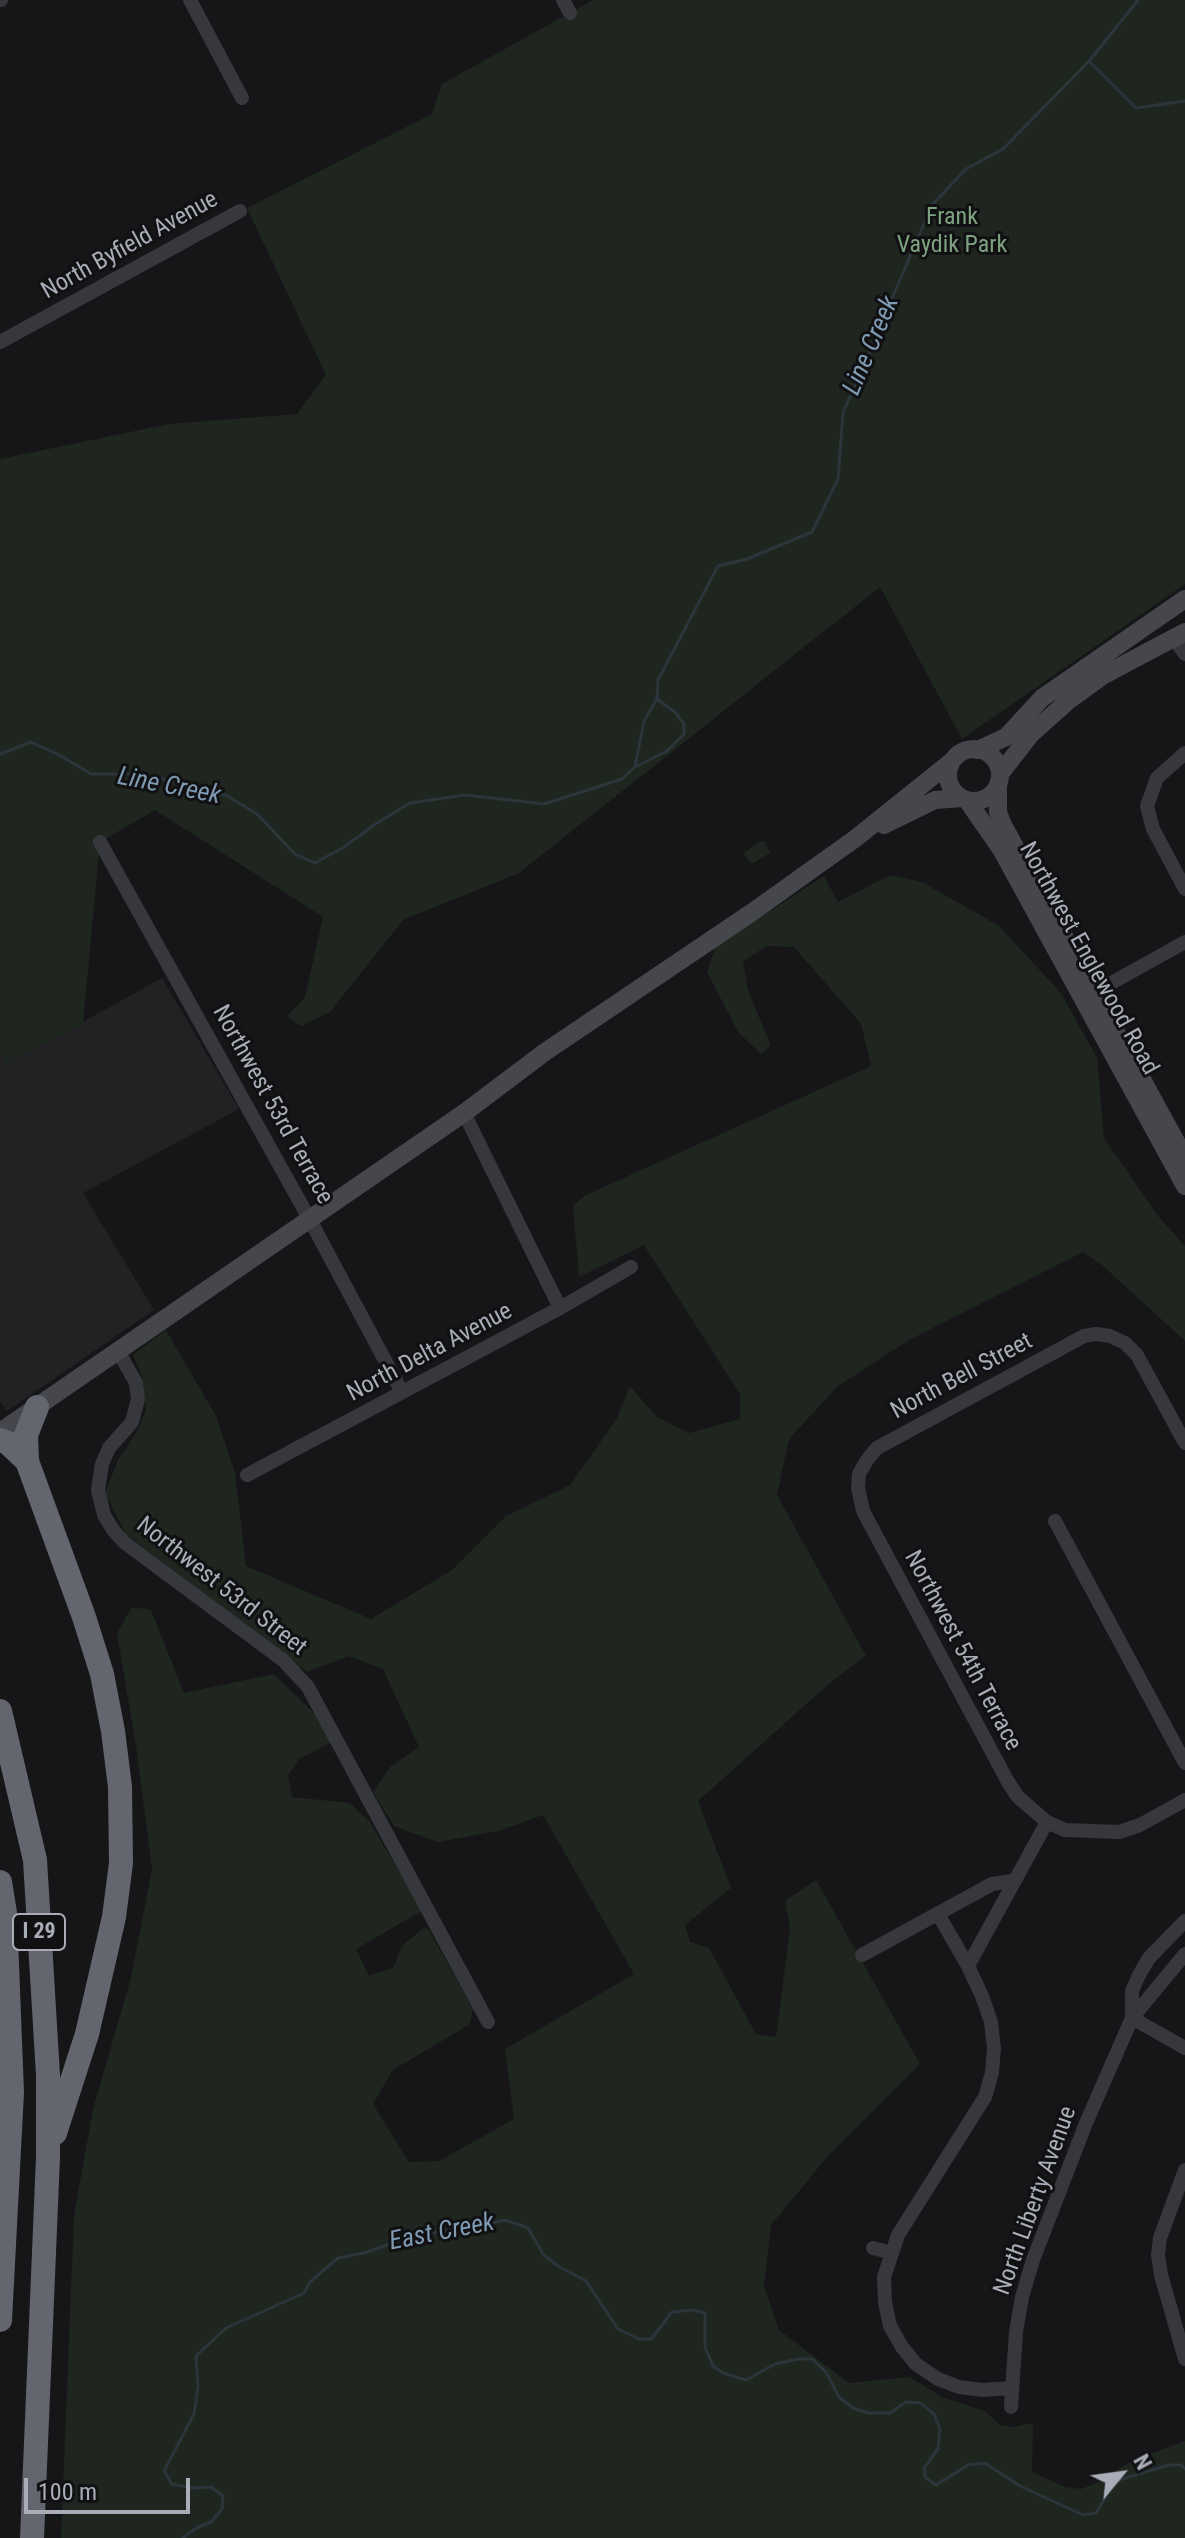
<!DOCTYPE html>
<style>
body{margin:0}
#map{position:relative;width:1185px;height:2538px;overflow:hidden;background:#161618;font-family:"Roboto Condensed",sans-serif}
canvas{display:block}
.north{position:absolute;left:1081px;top:2434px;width:80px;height:80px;-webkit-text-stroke:6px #111113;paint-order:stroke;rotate:61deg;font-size:22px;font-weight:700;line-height:32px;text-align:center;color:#a8adb8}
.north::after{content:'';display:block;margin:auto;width:28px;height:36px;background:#a8adb8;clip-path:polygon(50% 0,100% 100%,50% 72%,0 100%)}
.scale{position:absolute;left:24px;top:2478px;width:166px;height:36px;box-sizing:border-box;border:4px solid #a8adb8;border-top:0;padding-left:10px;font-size:24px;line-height:28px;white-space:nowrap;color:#a8adb8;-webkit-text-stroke:6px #111113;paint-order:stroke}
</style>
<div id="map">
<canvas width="1185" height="2538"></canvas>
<div class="north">N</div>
<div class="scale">100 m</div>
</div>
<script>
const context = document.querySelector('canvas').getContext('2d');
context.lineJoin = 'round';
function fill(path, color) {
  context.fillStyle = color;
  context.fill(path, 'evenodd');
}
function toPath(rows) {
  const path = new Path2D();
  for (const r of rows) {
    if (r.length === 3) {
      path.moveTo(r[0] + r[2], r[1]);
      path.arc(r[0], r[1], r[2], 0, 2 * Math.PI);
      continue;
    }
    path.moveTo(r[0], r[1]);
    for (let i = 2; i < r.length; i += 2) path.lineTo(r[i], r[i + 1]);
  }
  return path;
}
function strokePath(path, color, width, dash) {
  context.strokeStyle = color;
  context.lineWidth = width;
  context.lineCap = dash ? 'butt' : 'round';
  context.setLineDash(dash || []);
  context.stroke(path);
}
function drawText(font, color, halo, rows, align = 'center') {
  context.font = font + ' "Roboto Condensed",sans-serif';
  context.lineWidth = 6;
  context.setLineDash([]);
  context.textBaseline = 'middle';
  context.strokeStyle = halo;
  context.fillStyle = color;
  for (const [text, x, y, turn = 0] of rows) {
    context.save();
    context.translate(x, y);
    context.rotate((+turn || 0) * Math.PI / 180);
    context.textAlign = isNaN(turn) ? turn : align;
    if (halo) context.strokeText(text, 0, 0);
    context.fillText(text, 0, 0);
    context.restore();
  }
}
fill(toPath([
 [162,978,239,1109,83,1193,154,1310,7,1411,0,1401,0,1050,7,1064]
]), '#222225');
fill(toPath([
 [593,0,1185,0,1185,584,962,739,880,587,519,873,403,920,330,1012,301,1026,287,1016,305,997,323,917,155,810,100,842,83,1024,7,1064,0,1050,0,459,169,424,297,414,326,375,247,208,432,114,442,84],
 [761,841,765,842,770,853,752,864,744,855,745,852],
 [890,875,922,882,999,926,1061,993,1097,1058,1104,1138,1158,1216,1185,1246,1185,1341,1102,1265,1083,1252,909,1340,837,1387,789,1439,777,1495,866,1656,832,1681,698,1801,731,1888,685,1925,690,1942,709,1948,756,2034,776,2037,790,1929,785,1901,816,1880,920,2064,828,2156,771,2225,764,2286,779,2330,849,2383,909,2377,944,2398,985,2411,1000,2425,1014,2427,1033,2423,1032,2472,1065,2487,1081,2489,1092,2485,1134,2460,1185,2441,1185,2538,61,2538,74,2216,93,2109,131,1978,152,1869,136,1746,117,1633,132,1607,151,1610,184,1693,274,1674,318,1717,332,1742,299,1759,288,1775,292,1797,350,1803,370,1822,422,1911,356,1949,369,1976,393,1968,402,1946,422,1929,428,1928,473,2009,470,2024,393,2070,373,2104,409,2162,439,2161,514,2119,505,2049,634,1974,543,1815,498,1831,438,1842,394,1826,373,1792,390,1767,419,1747,383,1669,349,1656,307,1672,126,1534,105,1493,118,1460,137,1432,146,1410,142,1376,133,1355,166,1330,216,1416,235,1473,246,1566,371,1619,452,1570,506,1516,570,1485,616,1420,630,1386,657,1417,689,1433,740,1419,740,1394,644,1245,579,1277,573,1206,584,1196,871,1066,861,1024,794,947,766,946,743,962,748,990,771,1046,761,1054,738,1032,707,972,716,946,824,876,838,902]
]), '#1e261f');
strokePath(toPath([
 [1089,61,1136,108,1185,101],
 [0,754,31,742,61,756,91,774,130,774,167,780,197,791,226,795,257,814,295,854,315,863,344,847,377,823,410,803,465,795,544,804,622,779,635,767,644,721,657,699,658,680,718,566,747,559,812,532,838,479,843,413,932,205,966,169,1003,149,1089,61,1138,0],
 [635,767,667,751,684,734,684,724,676,713,657,699],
 [183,2538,196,2528,211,2522,222,2509,223,2496,211,2487,192,2488,172,2484,164,2471,194,2414,198,2387,196,2356,226,2328,304,2293,310,2282,338,2258,364,2253,416,2235,475,2227,505,2220,528,2228,543,2254,558,2266,586,2281,618,2329,639,2339,651,2339,672,2312,692,2310,705,2313,705,2347,713,2366,723,2373,746,2380,775,2364,798,2359,812,2359,826,2372,839,2397,853,2408,868,2413,890,2413,906,2402,920,2403,934,2414,940,2429,938,2449,924,2468,925,2477,936,2485,968,2465,985,2463,1020,2486,1083,2515,1096,2513,1115,2481,1169,2465,1181,2465,1185,2469]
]), '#2c353c', 3);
strokePath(toPath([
 [0,0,1,0],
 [190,0,242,98],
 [563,0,570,13],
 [0,342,240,211],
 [1174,639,1185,654],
 [1185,753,1157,778,1147,806,1153,829,1185,889],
 [100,842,310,1220,402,1392],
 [1086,997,1185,942],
 [464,1113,560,1308],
 [118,1351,136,1383,138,1399,132,1422,109,1448,102,1464,98,1490,104,1515,113,1530,125,1543,284,1661,308,1687,488,2022],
 [1185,1443,1137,1355,1125,1343,1110,1336,1096,1334,1084,1336,877,1448,867,1460,859,1474,858,1488,863,1511,1008,1782,1018,1797,1047,1822,1065,1830,1119,1832,1140,1825,1185,1800],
 [247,1475,560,1308,631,1267],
 [1055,1521,1185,1763],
 [938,1914,968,1966],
 [862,1955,992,1884,1012,1881],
 [1132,2018,1132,1991,1139,1975,1149,1958,1185,1921],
 [1132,2018,1185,2048],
 [1185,2170,1160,2238,1158,2255,1161,2275,1185,2359],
 [873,2248,892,2253],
 [1012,2388,983,2390,959,2387,938,2379,916,2364,902,2347,890,2326,885,2302,884,2277,898,2235,985,2097,992,2073,994,2048,991,2022,982,1996,968,1966,1047,1822],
 [1011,2407,1016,2332,1022,2297,1033,2260,1086,2123,1132,2018,1185,1954]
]), '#37383d', 14);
strokePath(toPath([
 [974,775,26],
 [978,750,1006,737,1042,698,1185,599],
 [1000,774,1031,734,1068,701,1104,675,1185,632],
 [998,786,998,812,1002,823,1185,1158],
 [967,800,1001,849,1185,1186],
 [884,825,935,800,962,798],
 [0,1432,464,1113,545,1052,751,913,856,838,952,761]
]), '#45474d', 18);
strokePath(toPath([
 [0,1440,8,1443,27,1461,84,1617,102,1674,113,1731,120,1787,121,1863,114,1917,87,2034,55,2133],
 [27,1461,26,1435,37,1407],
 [0,1711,35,1860,48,2075,48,2157,32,2538],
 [0,1882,5,1913,12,2092,0,2320]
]), '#63666e', 24);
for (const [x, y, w] of [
 [39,1932,52]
]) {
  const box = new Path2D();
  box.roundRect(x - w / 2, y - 18, w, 36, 6);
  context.fillStyle = '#111113';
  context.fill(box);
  strokePath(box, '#a8adb8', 2);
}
drawText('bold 22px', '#a8adb8', null, [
 ["I 29",39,1932]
]);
drawText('24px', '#7fa381', '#111113', [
 ["Frank",952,218],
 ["Vaydik Park",952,246]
]);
drawText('24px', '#a8adb8', '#111113', [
 ["North Byfield Avenue",130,246,-29],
 ["Northwest Englewood Road",1088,959,61],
 ["Northwest 53rd Terrace",272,1105,61],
 ["North Delta Avenue",430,1353,-28],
 ["North Bell Street",962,1377,-28],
 ["Northwest 53rd Street",221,1587,38],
 ["Northwest 54th Terrace",962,1651,62],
 ["North Liberty Avenue",1036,2201,-70]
]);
drawText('italic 26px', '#7f9bb3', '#111113', [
 ["Line Creek",872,346,-67],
 ["Line Creek",169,787,11],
 ["East Creek",442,2233,-11]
]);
</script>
